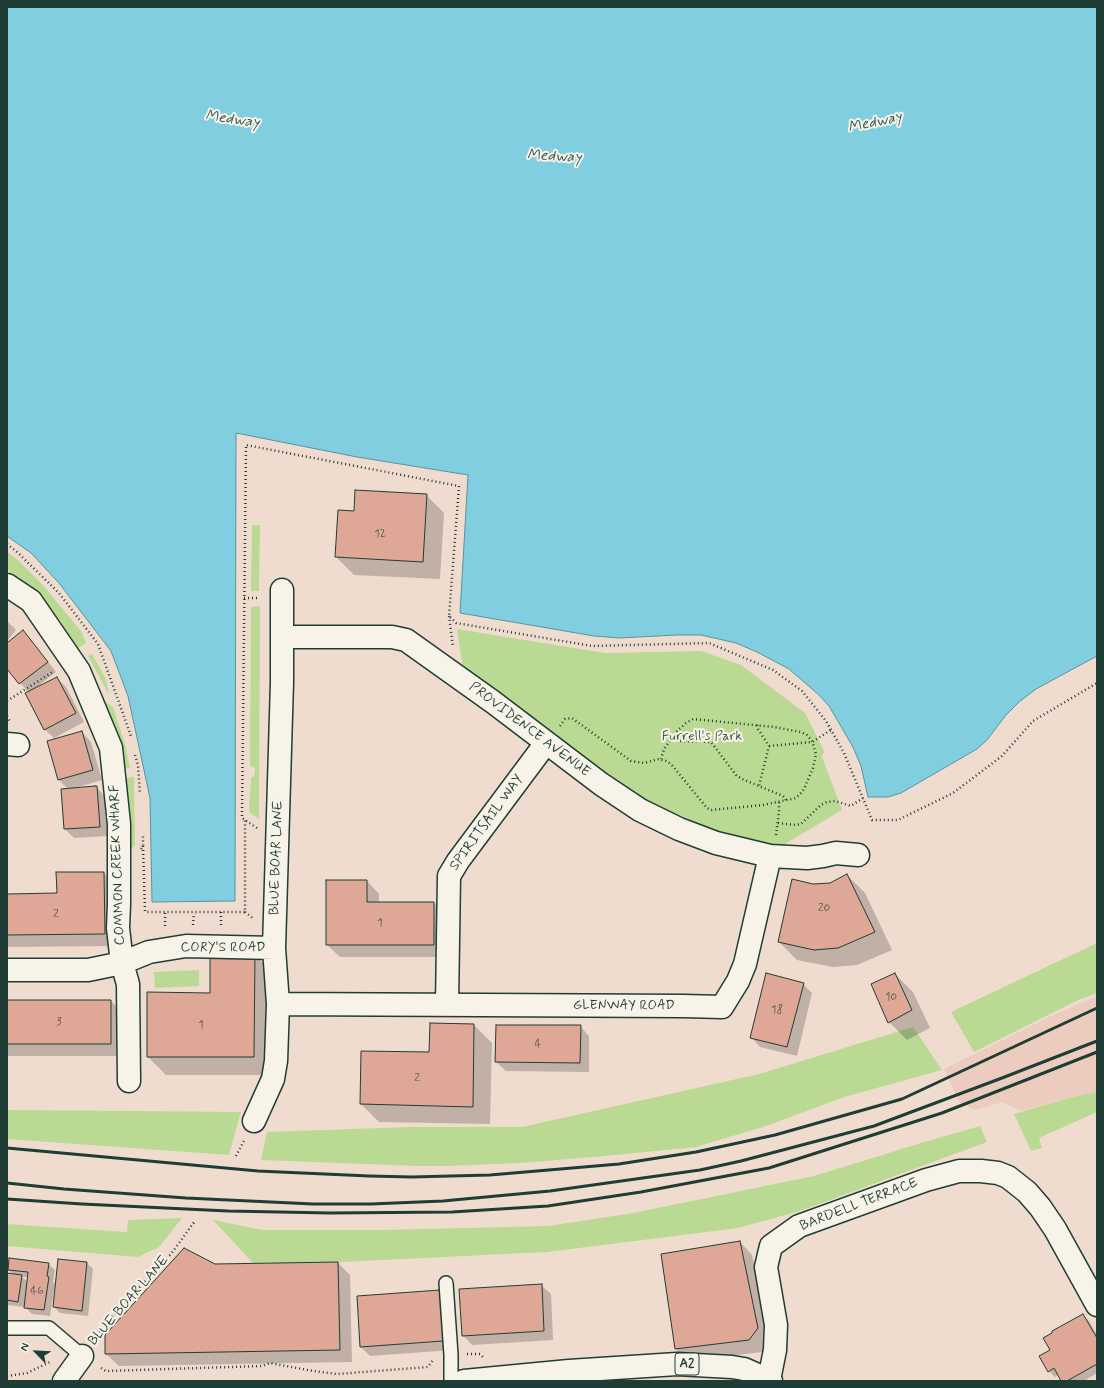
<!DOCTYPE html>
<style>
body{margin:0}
#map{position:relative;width:1104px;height:1388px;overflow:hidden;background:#f0dccf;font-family:Mynerve,sans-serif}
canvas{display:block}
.frame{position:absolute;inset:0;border:8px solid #1f3d34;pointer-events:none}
.north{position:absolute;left:16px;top:1332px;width:40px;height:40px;-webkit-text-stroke:3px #f7f3e8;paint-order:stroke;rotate:294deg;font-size:11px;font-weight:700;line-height:16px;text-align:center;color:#1f3d34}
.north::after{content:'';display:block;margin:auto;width:14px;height:18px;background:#1f3d34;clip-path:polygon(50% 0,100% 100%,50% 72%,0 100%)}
</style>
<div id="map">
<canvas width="1104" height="1388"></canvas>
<div class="frame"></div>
<div class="north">N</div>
</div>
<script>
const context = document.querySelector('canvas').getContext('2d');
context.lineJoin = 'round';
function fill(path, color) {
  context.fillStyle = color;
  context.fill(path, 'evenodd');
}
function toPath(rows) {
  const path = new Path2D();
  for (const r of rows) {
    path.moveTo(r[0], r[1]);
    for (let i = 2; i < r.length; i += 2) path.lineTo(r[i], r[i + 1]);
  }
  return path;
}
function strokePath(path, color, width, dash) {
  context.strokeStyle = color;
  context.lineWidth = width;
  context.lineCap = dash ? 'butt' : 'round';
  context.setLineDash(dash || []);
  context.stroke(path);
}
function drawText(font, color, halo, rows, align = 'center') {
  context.font = font + ' Mynerve,sans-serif';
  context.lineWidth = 4;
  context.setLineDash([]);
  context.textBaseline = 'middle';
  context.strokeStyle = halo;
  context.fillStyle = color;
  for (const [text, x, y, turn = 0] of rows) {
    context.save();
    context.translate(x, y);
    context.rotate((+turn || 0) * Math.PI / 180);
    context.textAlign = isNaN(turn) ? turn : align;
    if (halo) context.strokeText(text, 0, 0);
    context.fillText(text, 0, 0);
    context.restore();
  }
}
fill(toPath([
 [1097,996,1097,1092,1073,1097,1021,1111,1002,1102,975,1110,959,1102,944,1069,1053,1015]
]), '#ebccbe');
fill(toPath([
 [252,525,260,525,259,591,251,591],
 [7,552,18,560,41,583,81,631,86,643,73,652,60,634,62,622,7,569],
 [260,606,259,819,249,812,251,778,254,776,255,768,250,766,251,607],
 [457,629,605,653,701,651,741,665,805,713,824,751,822,757,842,810,768,854,645,800,463,669],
 [92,654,106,679,109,695,88,656],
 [82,659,106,702,113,707,125,744,130,768,119,769],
 [134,777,135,845,127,853,124,778],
 [1097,943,1097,993,1078,1000,974,1052,951,1012],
 [199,970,199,986,155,988,154,972],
 [913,1027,942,1070,844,1097,766,1126,696,1147,605,1156,520,1163,448,1166,416,1166,261,1160,267,1132,410,1127,522,1127,759,1074],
 [1097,1092,1097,1112,1039,1138,1042,1148,1031,1151,1014,1114,1073,1097],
 [7,1110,133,1111,241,1112,229,1155,7,1139],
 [980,1126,987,1142,800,1211,738,1228,547,1252,341,1262,253,1263,213,1220,262,1230,380,1230,548,1226,633,1213,814,1176,921,1143],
 [182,1218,159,1247,138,1257,7,1246,7,1224,127,1232,128,1220]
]), '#bada93');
const water = toPath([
 [7,7,1097,7,1097,656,1036,689,1019,702,1006,715,987,740,977,749,901,793,888,797,868,797,861,766,853,747,829,706,819,695,789,669,757,652,736,643,701,635,677,635,619,638,594,636,460,613,468,475,357,457,236,433,235,901,152,902,150,798,128,696,111,651,59,583,31,553,7,536,7,7]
]);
fill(water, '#80cedf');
strokePath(water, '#59949b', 1);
fill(toPath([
 [426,495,444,513,440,579,354,575,336,557,355,512],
 [7,621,16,630,7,641],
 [23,631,32,641,56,672,37,687,57,678,66,687,84,722,54,738,44,729,29,693,7,667,7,644],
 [82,732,91,742,102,780,71,789,96,787,106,797,108,836,74,838,65,829,62,790,68,789,59,780],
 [104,873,116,885,117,946,7,947,7,895,58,894],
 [847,875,865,893,892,950,857,965,833,967,797,960,779,942,813,885,830,884],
 [367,881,379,894,379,903,434,903,446,915,446,957,340,957,327,945],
 [254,954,272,972,272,1075,166,1075,148,1057],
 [895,974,913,992,930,1028,907,1040,889,1022],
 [803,984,812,993,797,1056,760,1047,751,1037],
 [7,1001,111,1001,123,1013,123,1056,7,1056],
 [474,1025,492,1043,490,1124,379,1122,361,1104,430,1053],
 [580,1026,589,1036,589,1072,506,1071,496,1062],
 [740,1242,752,1255,770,1341,762,1352,689,1361,676,1349],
 [59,1260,87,1263,93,1269,88,1316,60,1313,54,1307],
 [338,1263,350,1275,352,1362,119,1366,106,1354,214,1265],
 [48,1264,55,1270,53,1282,55,1284,50,1316,32,1314,25,1307,7,1305,7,1274,14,1275,9,1270],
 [22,1277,28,1277,28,1282],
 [541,1285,551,1294,553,1340,472,1345,463,1335],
 [439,1291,449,1301,452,1350,370,1356,361,1347],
 [1083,1315,1089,1321,1097,1335,1097,1373,1084,1381,1062,1381,1059,1375,1055,1377,1049,1371,1052,1350]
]), '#0003');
const building = toPath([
 [355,490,427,494,423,562,335,557,338,510,354,511,355,490],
 [23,630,48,662,19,684,7,669,7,643,23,630],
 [57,677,76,713,44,730,25,693,57,677],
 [82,731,93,770,58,780,47,741,82,731],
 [95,786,97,786,100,827,64,829,61,789,95,786],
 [56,872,104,872,105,934,7,935,7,894,57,893,56,872],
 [847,874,875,932,838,948,814,950,778,942,792,879,813,884,830,883,847,874],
 [326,880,367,880,367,902,434,902,434,945,326,945,326,880],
 [210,953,255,953,254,1057,147,1057,147,992,210,993,210,953],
 [766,973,804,983,787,1047,750,1038,766,973],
 [895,973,912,1010,888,1023,871,984,895,973],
 [7,1000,111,1000,111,1044,7,1044,7,1000],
 [430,1023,474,1024,473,1107,360,1104,361,1051,429,1052,430,1023],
 [496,1025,581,1025,580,1063,495,1062,496,1025],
 [740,1241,758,1328,749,1340,675,1349,661,1254,740,1241],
 [184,1248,215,1264,338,1262,340,1350,105,1354,105,1335,184,1248],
 [9,1258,49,1263,47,1276,49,1277,44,1310,24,1308,28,1272,8,1270,9,1258],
 [58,1259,87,1262,82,1311,53,1307,58,1259],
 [7,1273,22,1275,18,1302,7,1300,7,1273],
 [542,1284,544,1331,462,1336,459,1289,542,1284],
 [440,1290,443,1341,360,1347,357,1296,440,1290],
 [1083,1314,1097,1338,1097,1364,1067,1381,1061,1381,1054,1368,1048,1372,1039,1356,1050,1350,1043,1338,1052,1333,1052,1331,1083,1314]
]);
fill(building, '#dea796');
strokePath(building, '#1f3d34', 1);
const service = toPath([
 [446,1283,451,1355,451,1381],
 [7,1328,49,1328,82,1356]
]);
const minor = toPath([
 [7,585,31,601,79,671,111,748,119,824,119,904,118,928,122,963,128,984,129,1081],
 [283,637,392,637,406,640,493,702,601,784,640,810,679,829,716,843,770,856],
 [7,744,18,745],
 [7,970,88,970,122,963,149,952,186,946,274,948],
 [278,1004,684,1006,722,1007,738,981,745,964,770,856,807,858,823,856,836,853,858,855],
 [447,1005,449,876,458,861,546,743],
 [254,1121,273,1079,276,1061,278,1004,274,948,282,682,282,590],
 [769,1380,775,1350,776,1325,766,1267,771,1246,799,1226,926,1180,959,1171,981,1171,998,1173,1008,1177,1027,1192,1040,1207,1055,1229,1097,1305],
 [64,1381,82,1356]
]);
const primary = toPath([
 [464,1381,569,1371,677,1364,732,1367,744,1369,771,1381]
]);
strokePath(service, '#1f3d34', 16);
strokePath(minor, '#1f3d34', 25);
strokePath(primary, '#1f3d34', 25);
strokePath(toPath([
 [7,544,16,551,59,593,98,644,131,736],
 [244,598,260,598],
 [449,616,453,647],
 [7,701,54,671],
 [7,716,10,722],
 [757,725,758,729,769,746,759,786],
 [560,726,565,719,572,718,631,761,644,763,659,759,666,761,671,764,707,808,711,810,763,805,796,798,802,792,804,789,813,768,816,754,812,741,807,735,801,732,774,727,693,719,686,723,678,730,664,749,661,759],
 [673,738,678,741,711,742,736,775,742,779,783,796,785,798,786,801],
 [769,746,812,742,831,730],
 [135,755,138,765,140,794],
 [778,823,796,825,801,824,821,805,827,802,835,801,851,806,863,798],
 [257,828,242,818,246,445,459,486,449,616,456,623,592,646,709,643,773,670,802,691,826,721,844,753,872,820,898,820,953,793,1002,756,1033,721,1097,683],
 [776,835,779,812,779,802],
 [143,846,145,911,146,912,245,912,245,820],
 [141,849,143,846,143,834],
 [221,912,221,926],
 [245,912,254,919],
 [165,913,165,928],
 [193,925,194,913],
 [236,1156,245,1139],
 [95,1339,109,1320,171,1254,195,1221],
 [467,1354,480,1354,484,1358],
 [101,1368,106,1371,262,1366,270,1363,313,1371,337,1374,428,1367,433,1360],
 [7,1376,27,1373,50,1362]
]), '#1f3d34', 2.5, [1, 3]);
strokePath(service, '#f7f3e8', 13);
strokePath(minor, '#f7f3e8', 22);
strokePath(primary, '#f7f3e8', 22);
strokePath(toPath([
 [7,1148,258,1171,369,1176,412,1177,490,1175,619,1164,696,1152,775,1135,902,1099,1097,1008],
 [7,1183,64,1189,186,1198,313,1204,371,1204,443,1201,550,1191,700,1170,741,1161,874,1126,1002,1078,1097,1041],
 [7,1199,82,1204,228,1211,330,1213,452,1212,548,1206,641,1192,769,1168,942,1113,1097,1052]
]), '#1f3d34', 3);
drawText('12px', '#4f584c', null, [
 ["12",380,534],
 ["20",824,908],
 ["2",56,914],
 ["1",380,923],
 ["10",891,997],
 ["18",777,1010],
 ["3",59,1022],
 ["1",201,1025],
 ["4",538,1044],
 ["2",417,1078],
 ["46",37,1291]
]);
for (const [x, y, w] of [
 [687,1364,24]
]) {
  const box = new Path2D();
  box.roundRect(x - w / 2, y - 11, w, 22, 3);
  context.fillStyle = '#f7f3e8';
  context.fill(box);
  strokePath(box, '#1f3d34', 1);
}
drawText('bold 13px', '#1f3d34', null, [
 ["A2",687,1364]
]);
drawText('14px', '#1f3d34', '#f7f3e8', [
 ["PROVIDENCE AVENUE",529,730,37],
 ["SPIRITSAIL WAY",487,823,-54],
 ["BLUE BOAR LANE",277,858,-88],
 ["COMMON CREEK WHARF",118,865,-92],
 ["CORY'S ROAD",223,948],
 ["GLENWAY ROAD",624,1006],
 ["BARDELL TERRACE",859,1205,-21],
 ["BLUE BOAR LANE",129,1301,-49]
]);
drawText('14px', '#3e5c47', '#f7f3e8', [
 ["Furrell's Park",702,737]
]);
drawText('italic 15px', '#325a56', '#f7f3e8', [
 ["Medway",232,120,8],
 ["Medway",875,123,-12],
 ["Medway",554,157,3]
]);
</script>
